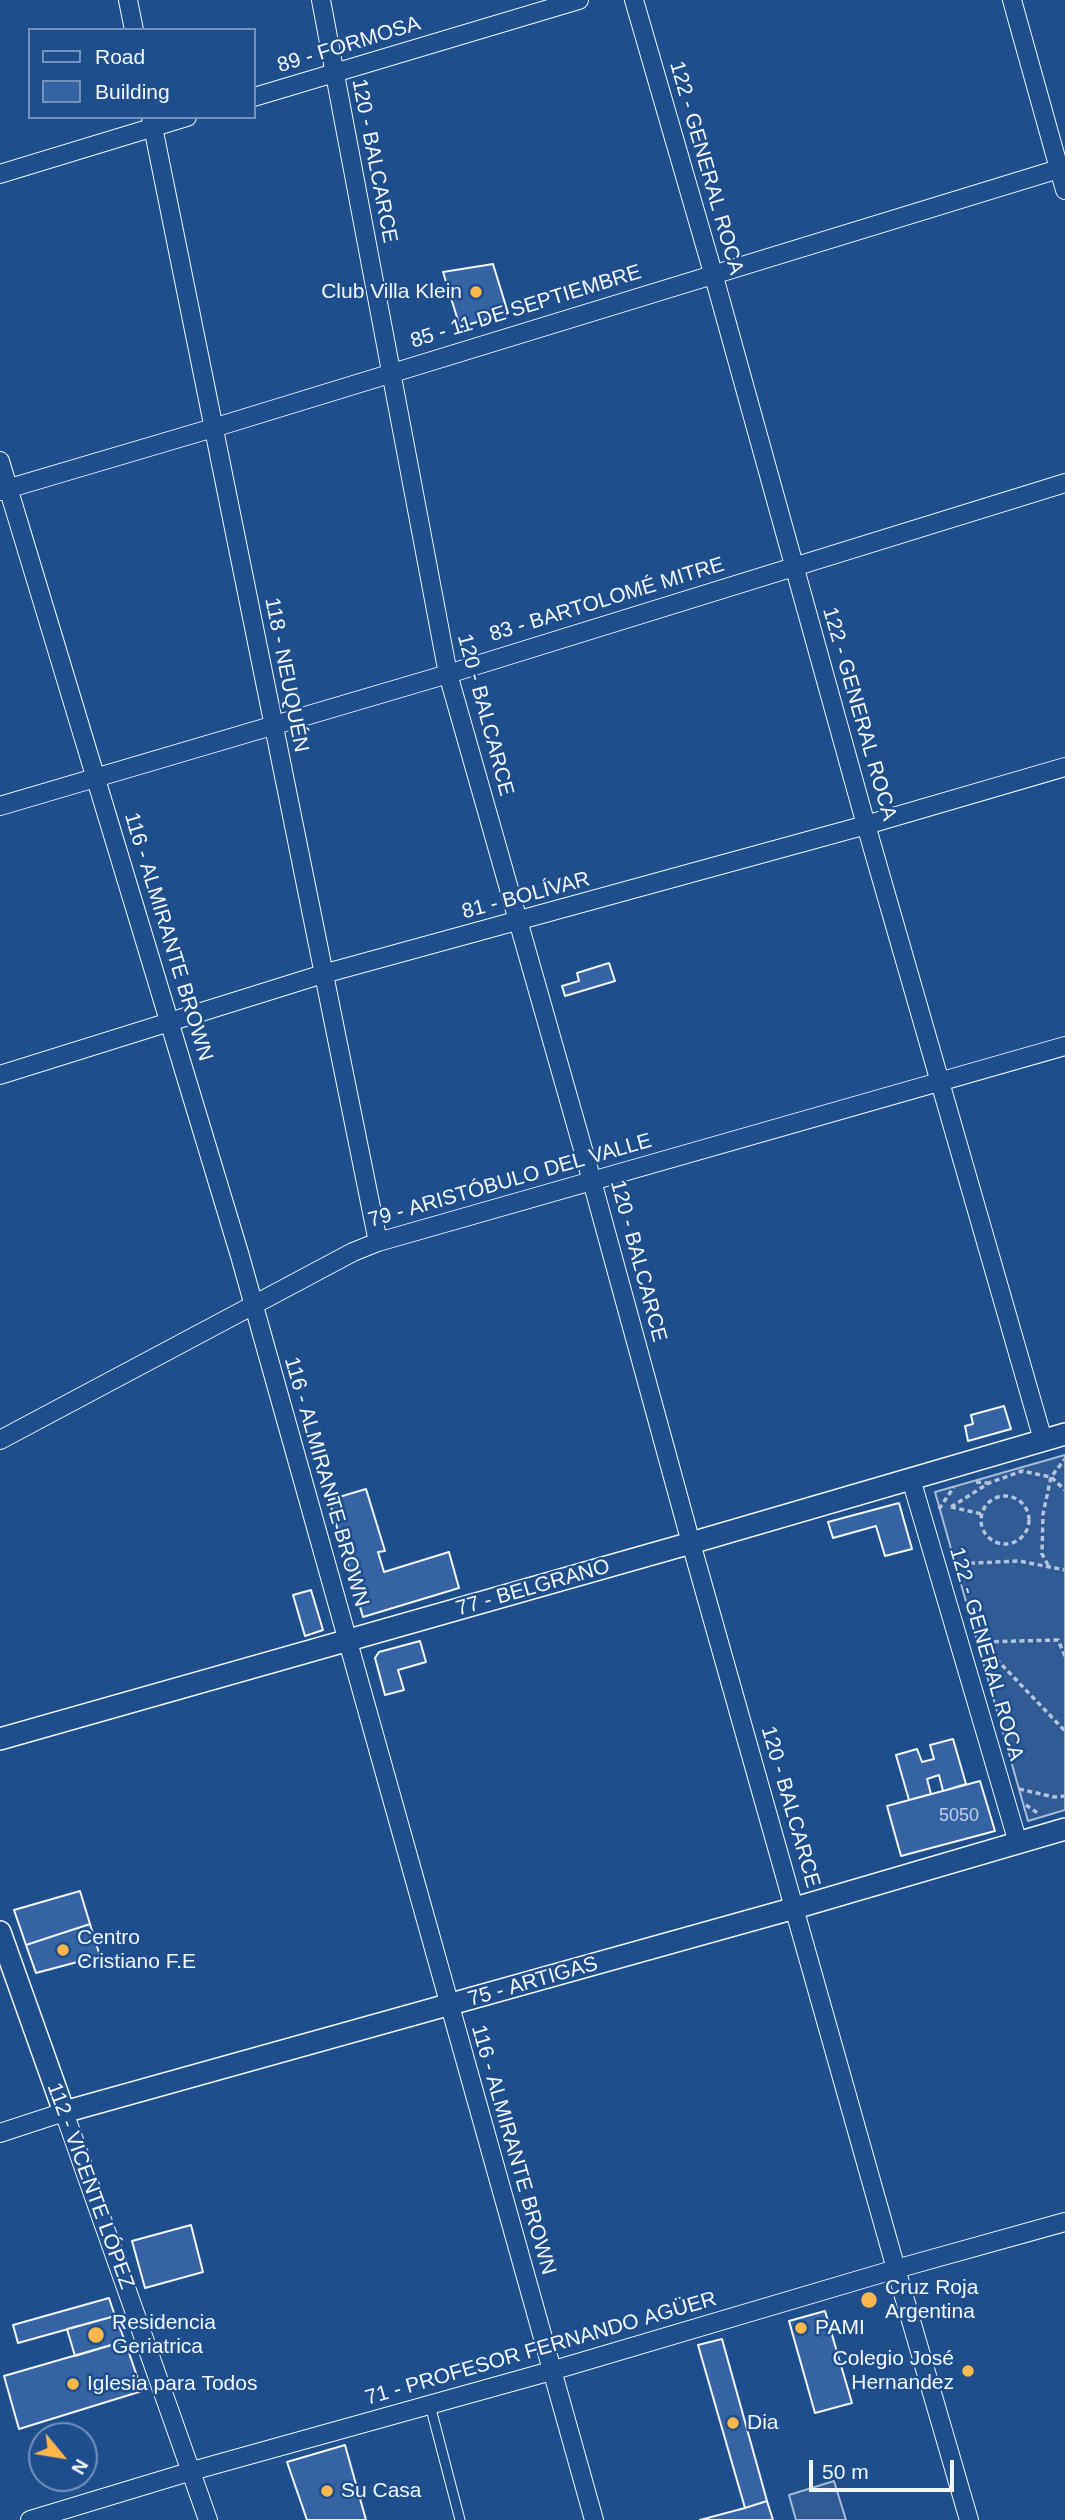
<!DOCTYPE html>
<meta charset="utf-8">
<style>
body{margin:0}
#map{position:relative;width:1065px;height:2520px;overflow:hidden;background:#1f4e8c;font-family:Helvetica,sans-serif}
canvas{display:block}
.legend{position:absolute;left:28px;top:28px;width:228px;height:91px;box-sizing:border-box;background:#1f4e8c;border:2px solid #7391ba;margin:0;padding:9px 12px;list-style:none;font-size:21px;color:#f2f6ff}
.legend li{display:flex;align-items:center;gap:14px;height:35px}
.legend b{width:35px;border:2px solid #7391ba}
.north{position:absolute;left:28px;top:2422px;width:70px;height:70px;box-sizing:border-box;background:#1f4e8c;border:2px solid #7391ba;border-radius:50%;rotate:120deg;font-size:19px;font-weight:700;line-height:28px;text-align:center;color:#f2f6ff}
.north::after{content:'';display:block;margin:auto;width:24px;height:32px;background:#ffb74d;clip-path:polygon(50% 0,100% 100%,50% 72%,0 100%)}
.scale{position:absolute;left:809px;top:2460px;width:145px;height:32px;box-sizing:border-box;border:4px solid #f2f6ff;border-top:0;padding-left:9px;font-size:21px;line-height:24px;white-space:nowrap;color:#f2f6ff;-webkit-text-stroke:5px #1f4e8c;paint-order:stroke}
</style>
<div id="map">
<canvas width="1065" height="2520"></canvas>
<ul class="legend">
<li><b style="height:9px;background:#1f4e8c"></b>Road</li>
<li><b style="height:19px;background:#3563a3"></b>Building</li>
</ul>
<div class="north">N</div>
<div class="scale">50 m</div>
</div>
<script>
const context = document.querySelector('canvas').getContext('2d');
context.lineJoin = 'round';
function fill(path, color) {
  context.fillStyle = color;
  context.fill(path, 'evenodd');
}
function toPath(rows) {
  const path = new Path2D();
  for (const r of rows) {
    if (r.length === 3) {
      path.moveTo(r[0] + r[2], r[1]);
      path.arc(r[0], r[1], r[2], 0, 2 * Math.PI);
      continue;
    }
    path.moveTo(r[0], r[1]);
    for (let i = 2; i < r.length; i += 2) path.lineTo(r[i], r[i + 1]);
  }
  return path;
}
function strokePath(path, color, width, dash) {
  context.strokeStyle = color;
  context.lineWidth = width;
  context.lineCap = dash ? 'butt' : 'round';
  context.setLineDash(dash || []);
  context.stroke(path);
}
function drawText(font, color, halo, rows, align = 'center') {
  context.font = font + ' Helvetica,sans-serif';
  context.lineWidth = 5;
  context.setLineDash([]);
  context.textBaseline = 'middle';
  context.strokeStyle = halo;
  context.fillStyle = color;
  for (const [text, x, y, turn = 0] of rows) {
    context.save();
    context.translate(x, y);
    context.rotate((+turn || 0) * Math.PI / 180);
    context.textAlign = isNaN(turn) ? turn : align;
    if (halo) context.strokeText(text, 0, 0);
    context.fillText(text, 0, 0);
    context.restore();
  }
}
const built = toPath([
 [1065,1455,1065,1810,1028,1821,935,1492,1065,1455],
 [834,2481,846,2520,796,2520,789,2495,834,2481]
]);
fill(built, '#305b95');
strokePath(built, '#a8bbd7', 2);
const building = toPath([
 [493,264,508,313,460,327,443,272,493,264],
 [609,963,615,981,565,996,562,986,579,981,577,973,609,963],
 [1004,1406,1011,1429,968,1441,965,1426,973,1424,971,1415,1004,1406],
 [366,1489,385,1551,378,1552,384,1572,449,1552,459,1588,363,1617,329,1500,366,1489],
 [899,1503,912,1549,885,1556,876,1526,833,1538,828,1522,899,1503],
 [311,1590,323,1630,305,1636,293,1595,311,1590],
 [420,1641,426,1662,398,1670,404,1690,385,1695,375,1658,379,1652,420,1641],
 [953,1739,966,1784,943,1791,939,1775,927,1779,931,1794,909,1800,896,1755,917,1749,922,1762,934,1759,930,1745,953,1739],
 [980,1781,995,1831,901,1856,887,1806,980,1781],
 [80,1891,90,1924,26,1945,14,1910,80,1891],
 [90,1924,100,1956,36,1973,26,1945,90,1924],
 [191,2225,203,2272,145,2288,132,2241,191,2225],
 [109,2298,115,2316,18,2343,13,2325,109,2298],
 [825,2311,852,2403,815,2413,789,2321,825,2311],
 [115,2316,125,2341,75,2356,67,2329,115,2316],
 [722,2339,767,2501,745,2508,698,2345,722,2339],
 [125,2341,142,2391,19,2429,4,2376,125,2341],
 [345,2445,366,2520,307,2520,287,2462,345,2445],
 [767,2501,773,2520,700,2520,745,2508,767,2501]
]);
fill(building, '#3563a3');
strokePath(building, '#f2f6ff', 2);
const service = toPath([
 [430,2405,460,2520]
]);
const minor = toPath([
 [128,0,134,30],
 [321,0,448,674,592,1181,691,1543,896,2269,969,2520],
 [634,0,713,273,866,825,1043,1440],
 [1012,0,1065,190],
 [254,97,579,0],
 [151,117,378,1242],
 [0,174,187,117],
 [0,461,240,1256,594,2520],
 [0,491,213,428,1065,167],
 [0,806,448,674,1065,483],
 [0,1075,323,974,866,825,1065,767],
 [0,1440,353,1252,378,1242,1065,1046],
 [911,1479,1018,1843],
 [0,2133,64,2112,208,2520],
 [30,2520,192,2471,551,2371,896,2269,1065,2222]
]);
const tertiary = toPath([
 [0,1739,691,1543,1065,1434],
 [0,1932,64,2112,795,1908,1065,1829]
]);
strokePath(service, '#f2f6ff', 11);
strokePath(minor, '#f2f6ff', 20);
strokePath(tertiary, '#f2f6ff', 24);
strokePath(toPath([
 [976,1482,989,1483],
 [1005,1520,24],
 [951,1507,989,1483,1022,1471,1051,1477,1065,1490],
 [951,1507,982,1514],
 [939,1509,954,1487],
 [953,1564,1019,1561,1065,1570],
 [1048,1565,1042,1554,1043,1514,1051,1477,1065,1459],
 [1065,1656,1058,1640,980,1642,1065,1731],
 [1019,1789,1054,1797,1065,1796],
 [1026,1805,1039,1814]
]), '#b3c4dc', 3.5, [5, 3.5]);
strokePath(service, '#1f4e8c', 9);
strokePath(minor, '#1f4e8c', 18);
strokePath(tertiary, '#1f4e8c', 21);
for (const [x, y, r, color] of [
 [476,292,7,"#ffb74d"],
 [63,1950,7,"#ffb74d"],
 [869,2300,9,"#ffb74d"],
 [801,2328,7,"#ffb74d"],
 [96,2335,9,"#ffb74d"],
 [968,2371,7,"#ffb74d"],
 [73,2384,7,"#ffb74d"],
 [733,2423,7,"#ffb74d"],
 [327,2491,7,"#ffb74d"]
]) {
  const dot = new Path2D();
  dot.arc(x, y, r, 0, 2 * Math.PI);
  context.fillStyle = color;
  context.fill(dot);
  strokePath(dot, '#1f4e8c', 2.5);
}
drawText('18px', '#c3d1e8', null, [
 ["5050",959,1816]
]);
drawText('21px', '#f2f6ff', '#1f4e8c', [
 ["89 - FORMOSA",349,45,-17],
 ["120 - BALCARCE",374,161,79],
 ["122 - GENERAL ROCA",706,168,74],
 ["85 - 11 DE SEPTIEMBRE",526,307,-17],
 ["83 - BARTOLOMÉ MITRE",607,600,-17],
 ["118 - NEUQUÉN",286,675,79],
 ["122 - GENERAL ROCA",859,714,74],
 ["120 - BALCARCE",485,715,75],
 ["81 - BOLÍVAR",526,896,-15],
 ["116 - ALMIRANTE BROWN",168,937,73],
 ["79 - ARISTÓBULO DEL VALLE",510,1181,-16],
 ["120 - BALCARCE",638,1261,75],
 ["116 - ALMIRANTE BROWN",326,1482,74],
 ["77 - BELGRANO",533,1588,-16],
 ["122 - GENERAL ROCA",986,1654,74],
 ["120 - BALCARCE",790,1807,74],
 ["75 - ARTIGAS",533,1982,-16],
 ["116 - ALMIRANTE BROWN",513,2150,74],
 ["112 - VICENTE LÓPEZ",90,2186,70],
 ["71 - PROFESOR FERNANDO AGÜER",541,2349,-16]
]);
drawText('21px', '#f2f6ff', '#1f4e8c', [
 ["Club Villa Klein",462,292,"right"],
 ["Centro",77,1938],
 ["Cristiano F.E",77,1962],
 ["Cruz Roja",885,2288],
 ["Argentina",885,2312],
 ["Residencia",112,2323],
 ["Geriatrica",112,2347],
 ["PAMI",815,2328],
 ["Colegio José",954,2359,"right"],
 ["Hernandez",954,2383,"right"],
 ["Iglesia para Todos",87,2384],
 ["Dia",747,2423],
 ["Su Casa",341,2491]
], 'left');
</script>
